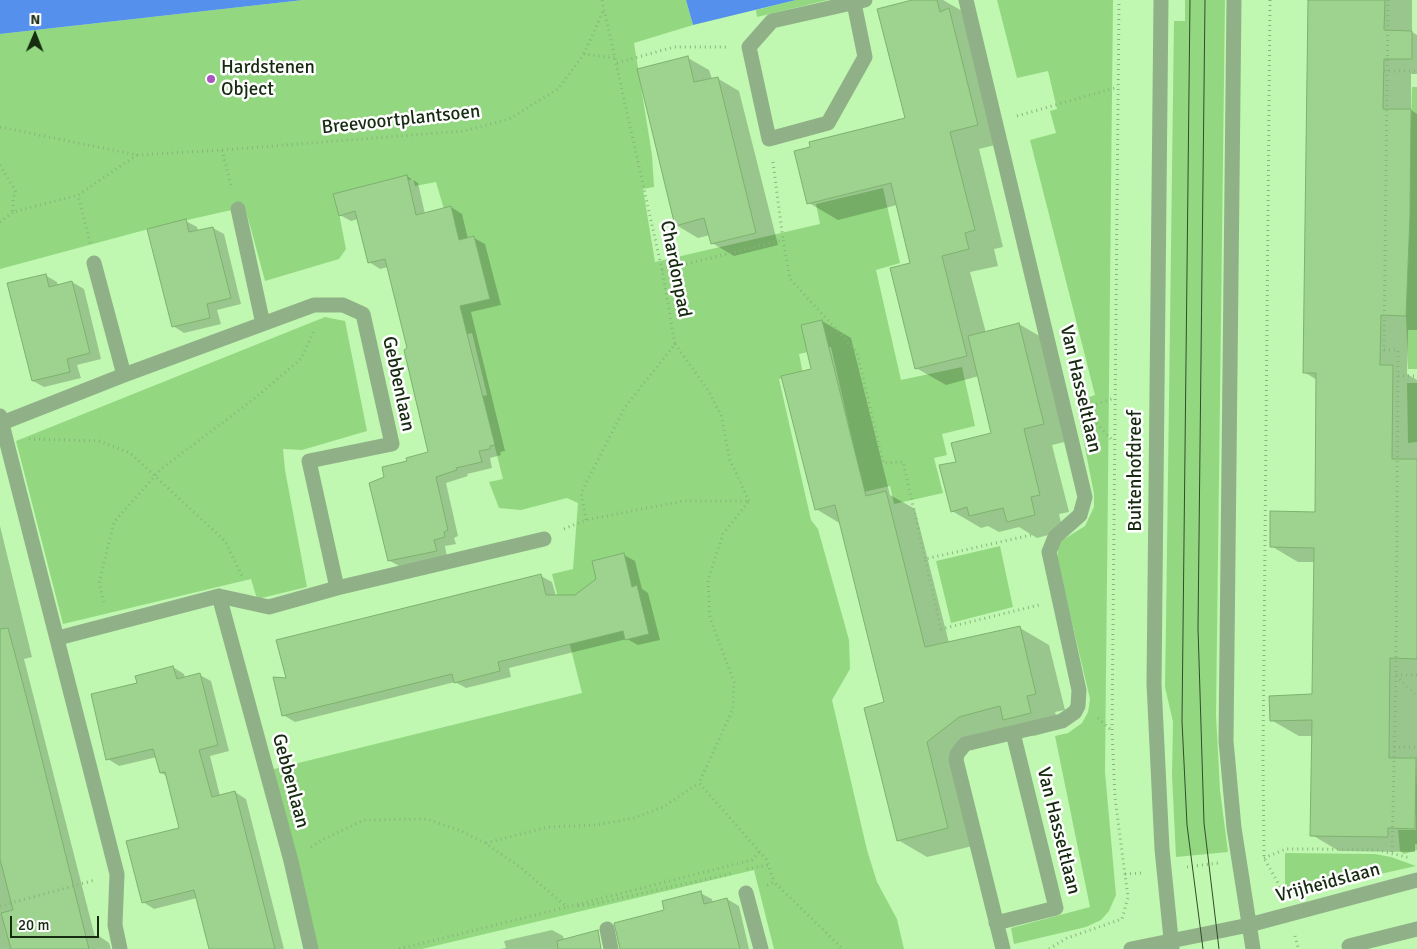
<!DOCTYPE html>
<style>
body{margin:0}
#map{position:relative;width:1417px;height:949px;overflow:hidden;background:#c0f8b1;font-family:Signika,sans-serif}
canvas{display:block}
.north{position:absolute;left:10px;top:10px;width:50px;height:50px;-webkit-text-stroke:4px #fff;paint-order:stroke;rotate:1deg;font-size:14px;font-weight:700;line-height:20px;text-align:center;color:#162b10}
.north::after{content:'';display:block;margin:auto;width:18px;height:22px;background:#162b10;clip-path:polygon(50% 0,100% 100%,50% 72%,0 100%)}
.scale{position:absolute;left:10px;top:916px;width:89px;height:22px;box-sizing:border-box;border:2px solid #162b10;border-top:0;padding-left:6px;font-size:15px;line-height:18px;white-space:nowrap;color:#162b10;-webkit-text-stroke:4px #fff;paint-order:stroke}
</style>
<div id="map">
<canvas width="1417" height="949"></canvas>
<div class="north">N</div>
<div class="scale">20 m</div>
</div>
<script>
const context = document.querySelector('canvas').getContext('2d');
context.lineJoin = 'round';
function fill(path, color) {
  context.fillStyle = color;
  context.fill(path, 'evenodd');
}
function toPath(rows) {
  const path = new Path2D();
  for (const r of rows) {
    path.moveTo(r[0], r[1]);
    for (let i = 2; i < r.length; i += 2) path.lineTo(r[i], r[i + 1]);
  }
  return path;
}
function strokePath(path, color, width, dash) {
  context.strokeStyle = color;
  context.lineWidth = width;
  context.lineCap = dash ? 'butt' : 'round';
  context.setLineDash(dash || []);
  context.stroke(path);
}
function drawText(font, color, halo, rows, align = 'center') {
  context.font = font + ' Signika,sans-serif';
  context.lineWidth = 5;
  context.setLineDash([]);
  context.textBaseline = 'middle';
  context.strokeStyle = halo;
  context.fillStyle = color;
  for (const [text, x, y, turn = 0] of rows) {
    context.save();
    context.translate(x, y);
    context.rotate((+turn || 0) * Math.PI / 180);
    context.textAlign = isNaN(turn) ? turn : align;
    if (halo) context.strokeText(text, 0, 0);
    context.fillText(text, 0, 0);
    context.restore();
  }
}
fill(toPath([
 [303,0,686,0,693,25,634,43,652,155,654,187,643,189,655,262,820,224,816,204,883,188,900,263,876,270,901,380,962,367,975,426,942,434,947,455,934,458,943,493,894,504,890,486,864,492,831,347,799,354,803,374,779,379,811,520,818,529,849,640,850,669,832,700,867,850,877,882,897,919,904,949,774,949,754,870,422,949,315,949,270,770,582,693,552,574,573,569,578,503,567,498,521,510,499,508,489,482,503,479,488,420,464,400,487,395,472,333,456,337,453,240,436,182,415,186,413,179,336,198,346,249,339,259,265,281,245,207,156,227,0,269,0,34],
 [796,0,828,0,757,17,756,10],
 [997,0,1113,0,1105,772,1116,895,1109,911,1101,920,1086,927,1014,944,1011,928,1090,907,1055,736,1068,733,1082,723,1088,712,1090,699,1057,559,1058,548,1061,541,1085,526,1094,507,1094,494,1076,402,1095,395,1030,140,1056,133,1050,111,1057,109,1048,71,1017,78],
 [1185,0,1225,0,1216,715,1220,790,1228,852,1176,857,1172,775,1173,722,1165,687,1166,625,1174,21,1185,21],
 [1412,87,1417,87,1417,369,1408,369,1406,316],
 [325,317,345,321,367,431,302,450,283,449,285,470,307,587,257,599,251,579,63,624,16,441],
 [1407,383,1417,383,1417,442,1408,443],
 [1000,546,1013,607,951,623,936,561],
 [1417,751,1417,850,1404,854,1400,851,1398,830,1416,830,1416,814,1397,814,1398,787,1416,787],
 [1285,853,1375,854,1391,857,1416,866,1295,893,1285,891]
]), '#93d880');
fill(toPath([
 [0,0,303,0,0,34],
 [686,0,796,0,693,25]
]), '#5590ed');
fill(toPath([
 [917,0,943,0,964,12,1007,142,979,149,1003,247,994,249,998,266,970,272,986,333,1019,324,1048,341,1073,440,1052,445,1069,512,1059,514,1063,531,1037,538,1019,527,999,532,988,526,981,528,952,511,957,463,993,434,979,376,946,385,916,368,912,264,897,205,838,220,809,203,906,119],
 [1309,0,1412,0,1412,32,1417,35,1417,74,1411,74,1411,110,1417,114,1417,330,1408,330,1407,374,1417,380,1417,844,1415,844,1415,852,1339,851,1312,835,1313,736,1299,736,1271,720,1313,695,1315,562,1298,562,1271,546,1316,513,1317,380,1304,372],
 [688,58,709,70,712,79,717,78,739,91,778,245,734,256,712,243,710,235,698,238,676,225],
 [407,176,418,183,425,214,451,207,462,214,468,239,474,238,485,244,501,305,471,312,505,451,500,452,501,455,490,458,492,468,467,474,468,476,446,483,458,536,454,538,456,544,445,546,447,557,401,567,390,561,409,462,430,452,409,349,388,267,380,269,369,262,358,219,351,221,340,215],
 [186,221,197,227,198,231,213,228,224,234,241,304,217,310,221,324,184,333,173,326],
 [45,275,57,282,58,286,72,282,84,289,101,359,77,365,81,378,44,387,33,381],
 [822,321,851,338,890,495,915,509,949,643,1020,628,1049,645,1065,710,1055,712,1060,729,1034,736,1016,726,989,733,956,759,977,845,927,857,898,840,885,703,841,524,816,509,813,370],
 [0,526,32,657,24,659,95,937,99,936,109,943,111,949,0,949],
 [624,555,635,561,642,589,648,593,660,640,638,645,627,639,509,668,511,677,466,688,455,682,295,722,283,715,287,679,541,576,552,582,556,596,576,596],
 [173,667,184,674,185,678,200,675,211,681,229,751,210,756,220,796,235,792,246,799,284,949,210,949,197,898,154,909,143,902,180,829,167,776,161,773,157,757,119,766,108,759,139,684],
 [700,893,712,899,713,903,727,899,739,906,749,949,675,949],
 [552,930,563,936,564,940,591,949,500,949,506,948,504,941]
]), '#0003');
const building = toPath([
 [912,0,937,0,940,12,949,8,978,125,950,132,975,230,965,233,969,249,942,256,967,356,915,369,890,268,910,263,891,183,807,204,794,151,810,147,809,142,905,118,877,9,912,0],
 [1308,0,1385,0,1384,30,1412,31,1412,59,1384,59,1383,109,1411,109,1410,216,1406,316,1381,315,1380,365,1393,365,1392,459,1417,459,1417,659,1390,658,1389,758,1416,758,1415,829,1388,828,1388,837,1310,836,1312,720,1270,721,1269,696,1312,694,1314,548,1270,547,1270,511,1315,512,1316,373,1303,373,1308,0],
 [688,56,694,82,718,77,756,233,711,244,704,218,675,226,637,69,688,56],
 [407,175,416,215,451,206,459,240,474,236,490,299,460,306,495,445,490,446,490,449,479,451,482,462,456,468,457,470,436,477,448,530,444,532,445,537,434,540,437,551,388,561,369,483,384,477,382,467,407,461,406,458,428,452,404,350,407,348,385,259,368,263,355,211,339,216,333,194,407,175],
 [186,219,189,232,213,227,231,298,207,304,210,318,172,327,147,229,186,219],
 [46,274,49,287,72,281,90,353,67,359,70,372,32,381,7,283,46,274],
 [822,320,866,496,886,491,925,647,1020,626,1036,694,1027,696,1031,713,1003,720,1000,706,959,717,927,742,948,828,897,841,864,708,884,702,835,505,815,510,781,376,811,369,801,325,822,320],
 [1019,323,1044,424,1024,429,1040,495,1031,497,1035,515,1007,522,1003,508,969,516,967,507,951,512,939,465,956,462,951,443,991,433,968,336,1019,323],
 [624,553,632,587,637,585,649,634,625,640,623,631,498,662,500,671,454,683,452,674,282,716,273,677,286,678,276,640,541,574,546,595,575,595,596,579,592,561,624,553],
 [8,628,28,703,89,949,11,949,1,913,13,910,0,859,0,629,8,628],
 [173,666,177,679,200,673,218,745,199,750,212,797,235,791,275,949,209,949,194,890,142,903,126,841,179,828,165,772,160,773,153,749,106,760,91,694,137,683,135,676,173,666],
 [701,891,704,904,727,898,740,949,620,949,614,923,664,910,662,901,701,891],
 [598,930,601,949,558,949,557,941,598,930]
]);
fill(building, '#9dd38f');
strokePath(building, '#7db16e', 1);
strokePath(toPath([
 [1270,0,1263,758,1264,858,1283,892],
 [1388,0,1384,350,1398,350,1396,675,1392,852],
 [584,54,604,9],
 [617,63,674,47,727,47],
 [1384,71,1417,71],
 [1017,116,1118,87],
 [0,127,137,155,222,150,232,189],
 [222,150,464,131,509,119,558,89,584,54,616,58],
 [773,162,783,240],
 [0,165,16,192,13,198,13,212,78,195],
 [0,222,13,212],
 [90,243,78,195,137,155],
 [662,270,783,240,790,279,857,352,883,463,903,462,925,559],
 [675,344,708,390,721,415,730,460,749,501],
 [1398,376,1417,376],
 [1087,408,1114,398],
 [1090,416,1113,441],
 [29,439,99,441,130,453,225,541,243,578],
 [586,520,581,493,625,407,675,344,662,270,602,0],
 [564,529,586,520,683,501,749,501,723,534,708,580,710,618,734,682,733,709,699,783,766,859,774,882],
 [1031,535,925,559,941,629,1039,605],
 [104,602,99,583,114,522,161,469,255,398,301,359,314,330],
 [1396,675,1417,675],
 [1396,676,1417,696],
 [1098,718,1112,731],
 [1394,747,1417,747],
 [486,843,548,827,597,825,634,818,663,807,699,783],
 [311,847,324,839,364,820,426,819,459,830,485,843,520,867,567,907,752,860,760,851],
 [1264,858,1286,849,1314,849,1378,850,1410,858],
 [1187,867,1218,863],
 [747,869,768,865],
 [1125,874,1141,873],
 [767,885,774,882,843,949],
 [0,906,95,880],
 [578,906,594,904,734,873],
 [1295,936,1298,947],
 [399,949,567,907],
 [1049,949,1067,938,1122,919,1128,897,1115,798,1112,731,1119,0]
]), '#88b57c', 3, [1, 4]);
strokePath(toPath([
 [966,0,1085,497,1080,515,1055,537,1049,552,1079,690,1078,706,1075,712,1062,721,965,744,957,754,956,760,1003,949],
 [1161,0,1154,684,1162,849,1172,949],
 [1234,0,1226,741,1234,828,1253,949],
 [854,3,865,57,828,123,769,139,749,47,772,21,865,0],
 [238,209,263,324],
 [94,263,124,375],
 [0,416,117,874,115,925,120,949],
 [2,423,124,375,314,305,343,305,363,314,392,444,309,461,337,588],
 [219,596,291,861,311,949],
 [58,638,219,596,269,607,337,588,544,539],
 [746,893,761,949],
 [996,923,1056,908,1013,733],
 [607,929,611,949],
 [1131,949,1249,925,1417,880],
 [1350,949,1349,946,1417,929]
]), '#90b188', 15);
strokePath(toPath([
 [1190,0,1182,721,1187,825,1203,949],
 [1205,0,1198,628,1204,823,1219,949]
]), '#314c2a', 1);
for (const [x, y, r, color] of [
 [211,79,5,"#ab54c1"]
]) {
  const dot = new Path2D();
  dot.arc(x, y, r, 0, 2 * Math.PI);
  context.fillStyle = color;
  context.fill(dot);
  strokePath(dot, '#fff', 2);
}
drawText('19px', '#162b10', '#fff', [
 ["Hardstenen",221,68],
 ["Object",221,90]
], 'left');
drawText('19px', '#162b10', '#fff', [
 ["Breevoortplantsoen",401,120,-6],
 ["Chardonpad",675,269,79],
 ["Gebbenlaan",398,384,78],
 ["Van Hasseltlaan",1080,389,77],
 ["Buitenhofdreef",1136,471,-90],
 ["Gebbenlaan",290,781,75],
 ["Van Hasseltlaan",1058,831,76],
 ["Vrijheidslaan",1328,883,-15]
]);
</script>
